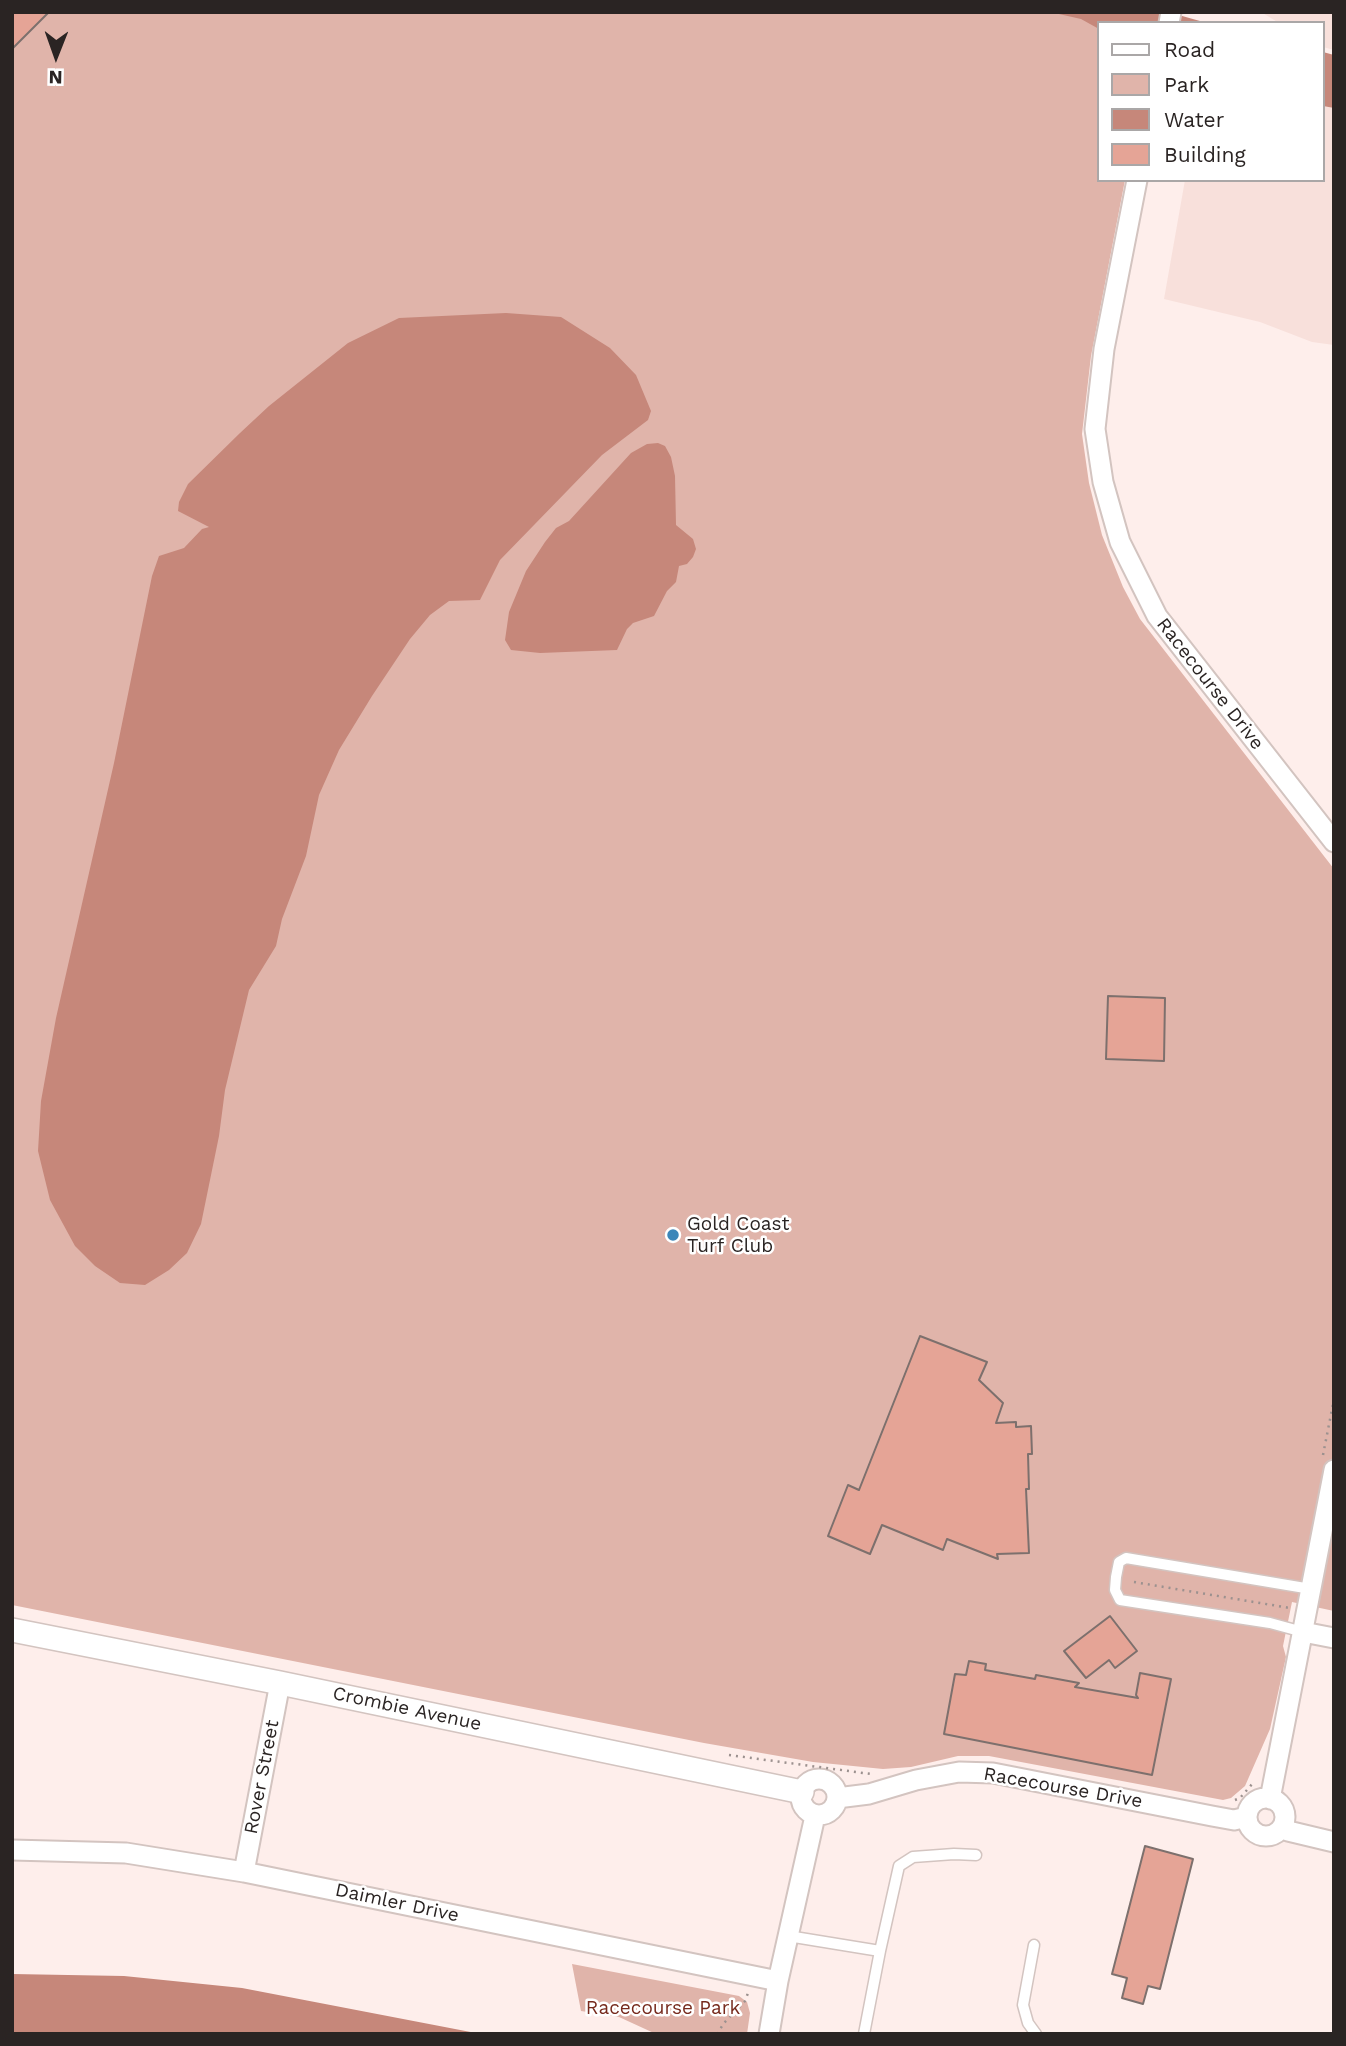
<!DOCTYPE html>
<style>
body{margin:0}
#map{position:relative;width:1346px;height:2046px;overflow:hidden;background:#feeeeb;font-family:"Work Sans",sans-serif}
canvas{display:block}
.frame{position:absolute;inset:0;border:14px solid #2a2423;pointer-events:none}
.legend{position:absolute;left:1097px;top:21px;width:228px;height:161px;box-sizing:border-box;background:#fff;border:2px solid #aaa7a7;margin:0;padding:9px 12px;list-style:none;font-size:21px;color:#2a2423}
.legend li{display:flex;align-items:center;gap:14px;height:35px}
.legend b{width:35px;border:2px solid #aaa7a7}
.north{position:absolute;left:21px;top:21px;width:70px;height:70px;-webkit-text-stroke:5px #fff;paint-order:stroke;rotate:181deg;font-size:19px;font-weight:700;line-height:28px;text-align:center;color:#2a2423}
.north::after{content:'';display:block;margin:auto;width:24px;height:32px;background:#2a2423;clip-path:polygon(50% 0,100% 100%,50% 72%,0 100%)}
</style>
<div id="map">
<canvas width="1346" height="2046"></canvas>
<div class="frame"></div>
<ul class="legend">
<li><b style="height:9px;background:#fff"></b>Road</li>
<li><b style="height:19px;background:#e0b4aa"></b>Park</li>
<li><b style="height:19px;background:#c6877a"></b>Water</li>
<li><b style="height:19px;background:#e5a496"></b>Building</li>
</ul>
<div class="north">N</div>
</div>
<script>
const context = document.querySelector('canvas').getContext('2d');
context.lineJoin = 'round';
function fill(path, color) {
  context.fillStyle = color;
  context.fill(path, 'evenodd');
}
function toPath(rows) {
  const path = new Path2D();
  for (const r of rows) {
    if (r.length === 3) {
      path.moveTo(r[0] + r[2], r[1]);
      path.arc(r[0], r[1], r[2], 0, 2 * Math.PI);
      continue;
    }
    path.moveTo(r[0], r[1]);
    for (let i = 2; i < r.length; i += 2) path.lineTo(r[i], r[i + 1]);
  }
  return path;
}
function strokePath(path, color, width, dash) {
  context.strokeStyle = color;
  context.lineWidth = width;
  context.lineCap = dash ? 'butt' : 'round';
  context.setLineDash(dash || []);
  context.stroke(path);
}
function drawText(font, color, halo, rows, align = 'center') {
  context.font = font + ' "Work Sans",sans-serif';
  context.lineWidth = 5;
  context.setLineDash([]);
  context.textBaseline = 'middle';
  context.strokeStyle = halo;
  context.fillStyle = color;
  for (const [text, x, y, turn = 0] of rows) {
    context.save();
    context.translate(x, y);
    context.rotate((+turn || 0) * Math.PI / 180);
    context.textAlign = isNaN(turn) ? turn : align;
    if (halo) context.strokeText(text, 0, 0);
    context.fillText(text, 0, 0);
    context.restore();
  }
}
fill(toPath([
 [1261,12,1334,12,1334,50,1323,47,1323,23,1279,23],
 [1323,106,1334,108,1334,345,1312,342,1260,322,1164,299,1185,180,1323,180]
]), '#f8e0db');
fill(toPath([
 [49,12,1158,12,1099,23,1099,180,1125,180,1091,356,1082,434,1089,483,1102,535,1123,587,1140,619,1334,869,1334,1611,1292,1602,1283,1646,1286,1657,1270,1729,1245,1786,1231,1798,1223,1800,989,1756,958,1756,911,1767,883,1769,813,1762,704,1743,12,1605,12,49],
 [572,1964,739,1996,747,2002,750,2013,747,2034,656,2034,619,2017,581,2011]
]), '#e0b4aa');
fill(toPath([
 [1050,12,1168,12,1207,23,1099,23,1099,29,1081,19],
 [1323,52,1334,55,1334,108,1323,106],
 [506,313,561,317,610,348,636,375,651,411,648,420,602,455,500,560,480,600,449,601,430,615,410,639,372,696,339,750,319,795,306,856,282,919,276,946,249,990,225,1090,219,1136,201,1224,187,1253,169,1270,145,1285,120,1283,95,1266,75,1246,50,1200,38,1151,41,1101,56,1018,114,763,152,576,159,556,184,548,202,529,209,527,178,511,179,502,188,484,240,433,269,406,348,343,399,318],
 [658,443,665,446,671,457,675,476,676,525,693,539,696,549,693,557,687,564,679,566,676,582,667,591,654,616,633,623,627,629,617,650,540,653,511,650,505,640,509,612,526,571,545,542,556,528,569,521,631,453,647,444],
 [12,1974,124,1976,242,1988,481,2034,12,2034]
]), '#c6877a');
const building = toPath([
 [12,12,49,12,12,49,12,12],
 [1108,996,1165,998,1164,1061,1106,1059,1108,996],
 [920,1336,987,1362,979,1380,1003,1403,996,1423,1016,1422,1016,1427,1031,1426,1032,1454,1028,1454,1029,1489,1026,1489,1029,1553,997,1554,998,1559,947,1539,943,1550,882,1525,870,1554,828,1536,848,1485,859,1490,920,1336],
 [1110,1616,1137,1651,1115,1668,1109,1660,1086,1678,1064,1651,1110,1616],
 [969,1661,986,1664,985,1670,1035,1679,1036,1675,1079,1683,1075,1687,1138,1698,1136,1695,1140,1673,1171,1679,1152,1775,944,1734,955,1674,966,1675,969,1661],
 [1145,1846,1193,1859,1160,1989,1148,1986,1143,2004,1122,1998,1127,1978,1112,1974,1145,1846]
]);
fill(building, '#e5a496');
strokePath(building, '#7d706d', 2);
const service = toPath([
 [1303,1632,1270,1623,1120,1600,1115,1590,1116,1577,1119,1562,1126,1558,1311,1589],
 [788,1936,880,1951,899,1866,913,1857,954,1854,976,1855],
 [1034,1945,1023,2005,1028,2023,1036,2034],
 [864,2034,880,1951]
]);
const minor = toPath([
 [1169,23,1171,12],
 [1137,180,1104,349,1095,429,1103,482,1120,542,1157,616,1334,842],
 [1303,1632,1334,1638],
 [819,1797,18],
 [837,1798,869,1794,916,1780,959,1772,993,1773,1212,1816,1234,1820,1247,1817],
 [1266,1817,19],
 [1270,1799,1334,1470],
 [1282,1827,1288,1831,1334,1842],
 [12,1850,126,1853,244,1872,778,1981],
 [244,1872,280,1683],
 [769,2034,778,1981,815,1816]
]);
const tertiary = toPath([
 [12,1630,280,1683,802,1792]
]);
strokePath(service, '#d3c4c0', 13);
strokePath(minor, '#d3c4c0', 23);
strokePath(tertiary, '#d3c4c0', 26);
strokePath(toPath([
 [1323,1455,1334,1399],
 [1134,1582,1290,1608],
 [729,1755,871,1774],
 [1235,1800,1240,1798,1253,1783],
 [717,2034,724,2023,745,2001,748,1993]
]), '#9c918f', 2.5, [2, 5]);
strokePath(service, '#fff', 10);
strokePath(minor, '#fff', 19);
strokePath(tertiary, '#fff', 23);
for (const [x, y, r, color] of [
 [673,1235,7,"#3b86b9"]
]) {
  const dot = new Path2D();
  dot.arc(x, y, r, 0, 2 * Math.PI);
  context.fillStyle = color;
  context.fill(dot);
  strokePath(dot, '#fff', 2.5);
}
drawText('19px', '#2a2423', '#fff', [
 ["Racecourse Drive",1210,684,52],
 ["Crombie Avenue",407,1709,12],
 ["Rover Street",262,1777,-79],
 ["Racecourse Drive",1063,1788,10],
 ["Daimler Drive",397,1903,12]
]);
drawText('19px', '#2a2423', '#fff', [
 ["Gold Coast",687,1224],
 ["Turf Club",687,1246]
], 'left');
drawText('19px', '#762a1d', '#fff', [
 ["Racecourse Park",663,2008]
]);
</script>
